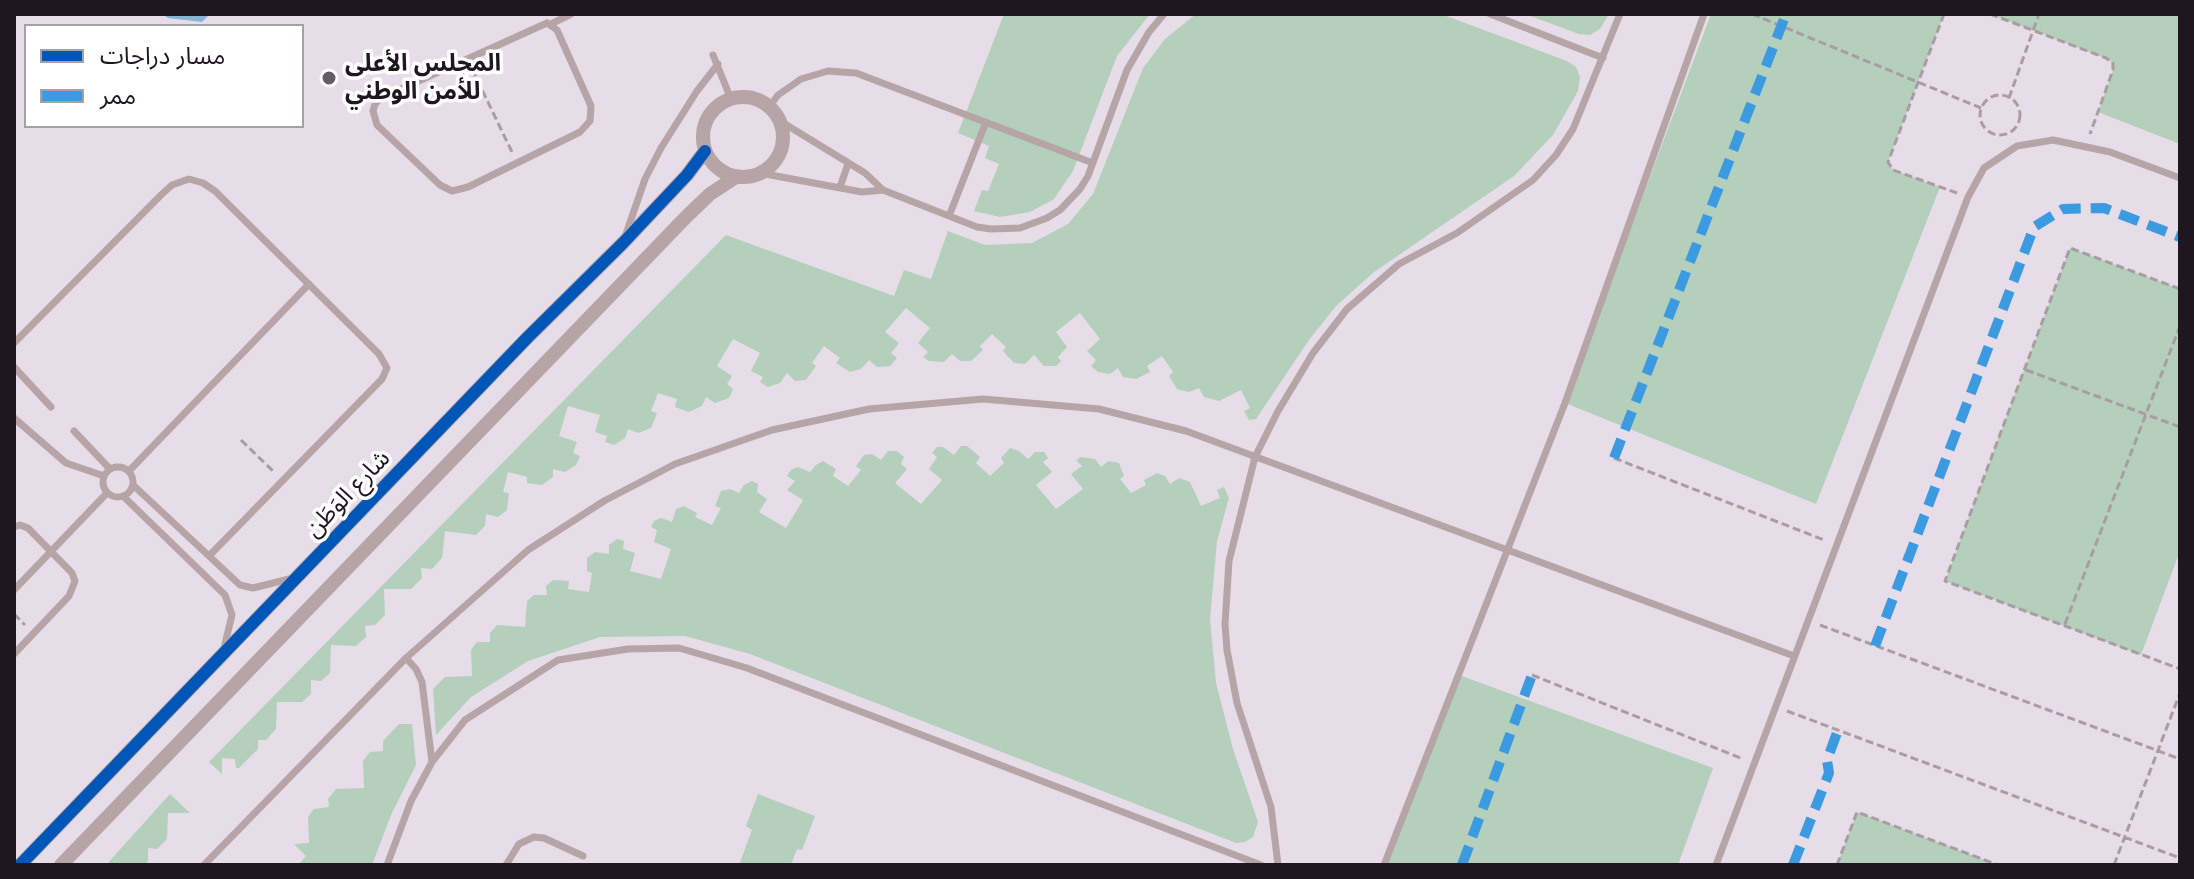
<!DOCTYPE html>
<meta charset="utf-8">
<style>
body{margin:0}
#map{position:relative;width:2194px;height:879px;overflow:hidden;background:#e6dde9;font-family:Lora,"Noto Sans Arabic",serif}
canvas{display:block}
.frame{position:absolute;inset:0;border:16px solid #1e1720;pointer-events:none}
.legend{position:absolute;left:24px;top:24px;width:280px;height:104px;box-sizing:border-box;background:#fff;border:2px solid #a5a2a6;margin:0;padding:10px 14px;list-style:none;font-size:24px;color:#1e1720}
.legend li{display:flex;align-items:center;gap:16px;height:40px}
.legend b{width:40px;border:2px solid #a5a2a6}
</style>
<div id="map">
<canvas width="2194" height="879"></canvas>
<div class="frame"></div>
<ul class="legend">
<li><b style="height:10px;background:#0057b8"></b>مسار دراجات</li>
<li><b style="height:10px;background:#3c9ae0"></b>ممر</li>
</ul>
</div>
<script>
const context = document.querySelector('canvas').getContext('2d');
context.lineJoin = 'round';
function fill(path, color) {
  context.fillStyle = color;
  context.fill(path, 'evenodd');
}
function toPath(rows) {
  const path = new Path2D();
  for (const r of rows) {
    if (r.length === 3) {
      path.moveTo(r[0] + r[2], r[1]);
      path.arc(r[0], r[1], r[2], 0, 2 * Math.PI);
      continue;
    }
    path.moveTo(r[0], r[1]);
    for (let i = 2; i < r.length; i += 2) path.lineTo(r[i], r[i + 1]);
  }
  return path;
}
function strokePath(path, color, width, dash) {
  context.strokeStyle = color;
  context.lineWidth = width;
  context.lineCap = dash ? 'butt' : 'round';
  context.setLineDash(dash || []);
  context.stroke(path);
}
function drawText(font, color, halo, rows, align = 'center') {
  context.font = font + ' Lora,"Noto Sans Arabic",serif';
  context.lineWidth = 7;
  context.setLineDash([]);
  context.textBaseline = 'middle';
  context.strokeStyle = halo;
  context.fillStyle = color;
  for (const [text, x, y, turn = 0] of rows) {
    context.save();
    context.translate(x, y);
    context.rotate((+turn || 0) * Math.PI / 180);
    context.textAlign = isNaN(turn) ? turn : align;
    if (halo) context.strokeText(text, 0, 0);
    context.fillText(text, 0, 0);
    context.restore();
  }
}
fill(toPath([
 [1004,14,1150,14,1117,56,1073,171,1054,199,1030,212,1000,217,974,211,982,190,988,191,999,164,985,158,989,146,958,133],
 [1196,14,1441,14,1567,61,1576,67,1580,77,1578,91,1553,135,1514,176,1374,272,1336,306,1309,340,1256,419,1249,420,1244,411,1250,408,1241,390,1219,401,1204,397,1199,388,1189,392,1177,389,1169,376,1173,372,1162,356,1147,366,1150,372,1136,379,1123,377,1118,368,1110,374,1098,372,1091,366,1096,360,1087,351,1100,339,1080,313,1056,332,1067,347,1058,357,1061,361,1056,366,1044,366,1034,355,1025,364,1014,363,1003,351,1006,347,992,334,980,346,983,350,971,361,960,361,952,354,944,362,929,361,923,357,928,352,918,343,930,328,906,308,885,332,899,343,891,353,897,358,890,366,877,367,869,360,861,369,850,372,836,363,840,358,824,346,812,363,816,366,806,380,795,381,787,373,780,383,768,387,760,382,763,377,751,371,760,353,733,339,717,366,732,376,727,384,733,389,729,398,715,403,706,397,702,406,689,412,675,407,677,399,658,393,651,411,657,413,651,428,638,433,628,429,625,438,614,445,605,442,607,436,595,432,600,415,568,406,559,436,577,442,573,453,580,456,576,465,565,472,553,469,553,477,542,485,527,483,527,477,508,472,503,492,509,493,507,510,498,517,486,514,485,526,476,535,445,531,442,558,432,569,421,568,422,578,411,589,384,589,385,615,375,625,365,626,366,637,356,646,331,645,330,673,321,681,311,680,311,694,302,702,277,702,276,729,266,740,258,740,258,749,239,768,236,768,235,759,222,758,222,774,209,762,726,235,894,296,904,270,931,279,948,231,985,245,1032,243,1068,224,1093,194,1143,68,1165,39],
 [1525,14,1609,14,1600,29,1590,35,1579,34],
 [1711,14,1944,14,1888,162,1893,170,1940,187,1816,504,1565,403],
 [1990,14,2180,14,2180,144,2098,112,2113,70,2110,60],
 [2070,248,2180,289,2180,551,2141,655,1945,581],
 [961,446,967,446,980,457,976,463,990,476,1004,463,1001,458,1010,448,1019,451,1028,459,1035,452,1044,452,1048,458,1043,462,1052,472,1036,485,1056,509,1083,489,1071,474,1082,466,1076,460,1081,457,1095,459,1101,467,1108,461,1119,463,1124,476,1120,479,1131,493,1146,485,1144,480,1157,473,1165,476,1170,484,1179,478,1190,482,1201,506,1220,498,1217,490,1224,487,1229,498,1217,541,1210,619,1216,683,1233,749,1258,822,1253,837,1245,842,1236,843,750,654,685,636,600,637,528,661,471,697,436,735,433,689,445,677,472,676,471,650,477,642,490,642,490,633,497,625,525,627,527,601,534,595,547,595,546,586,553,580,569,581,568,589,589,592,592,573,587,571,587,558,595,552,609,554,609,545,617,539,624,541,623,549,635,553,630,571,661,579,671,549,654,542,657,530,651,527,654,521,661,518,672,522,676,509,684,506,697,513,695,517,712,525,721,508,715,506,721,491,730,489,739,493,744,485,752,481,758,484,757,492,767,499,759,512,786,528,803,500,787,490,795,481,787,476,791,470,798,467,810,472,816,465,823,461,836,469,833,476,848,486,861,470,856,466,864,455,872,454,881,460,888,451,897,451,904,457,901,464,907,469,895,483,921,504,942,480,929,469,937,457,932,453,937,447,943,447,954,455],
 [1459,675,1713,768,1678,865,1384,865],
 [399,724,412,724,416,765,391,815,372,865,298,865,306,856,294,844,309,843,308,817,314,809,329,807,328,799,336,789,364,788,363,761,370,752,383,751,383,741],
 [170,794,190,813,168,813,167,839,157,849,148,848,148,861,144,865,106,865],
 [758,794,815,816,802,850,797,849,791,865,739,865,752,830,746,826],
 [1857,812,1977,857,1998,865,1837,865]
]), '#b4cfbb');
fill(toPath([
 [162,14,210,14,202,22,168,18]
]), '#8ab4d5');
strokePath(toPath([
 [1752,14,1981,108],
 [1944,14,1888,162,1893,170,1957,193],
 [1990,14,2106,58,2113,63,2113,70,2090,134],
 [472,69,512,152],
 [2000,115,20],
 [2009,98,2039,14],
 [2180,289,2070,248,1945,581,2180,669],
 [2026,370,2180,427],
 [241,440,274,472],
 [1614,458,1824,540],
 [14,614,25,625],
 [2065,624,2180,326],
 [1820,625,2180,759],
 [1532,675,1743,759],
 [1787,711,2180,858],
 [1837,865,1857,812,1998,865],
 [2114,865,2180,693]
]), '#aa9da2', 3, [8, 4]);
strokePath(toPath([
 [1490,14,1603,58],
 [547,23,557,30,591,106,590,121,580,132,468,187,452,191,440,185,377,125,373,111,375,104,381,98,547,23],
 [551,24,571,14],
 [713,55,731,99],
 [769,107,778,95,801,79,828,71,856,73,1093,163],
 [780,121,865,173,883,190,977,227,991,229,1020,228,1047,218,1060,210,1080,189,1088,176,1127,70,1149,32,1164,14],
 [760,173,862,192,883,190],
 [840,187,848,164],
 [949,216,986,122],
 [625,237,645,179,661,148,697,91,718,64],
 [14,343,161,195,172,185,189,179,203,183,215,191,379,354,387,368,382,379,209,556],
 [14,367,51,407],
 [14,418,66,463,104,476],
 [74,431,110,469],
 [118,482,15],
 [129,471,309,284],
 [133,485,240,585,253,588,293,578],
 [123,496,225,595,232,615,224,648],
 [14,527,20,525,28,528,72,573,75,581,69,596,14,654],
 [14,590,107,493],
 [406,658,416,669,422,682,432,762],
 [204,865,406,658,528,550,604,501,675,464,772,430,869,409,983,399,1099,409,1186,431,1794,656],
 [387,865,411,801,432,762,465,720,558,660,628,649,679,648,747,668,1261,865],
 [506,865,519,844,534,837,544,838,583,856],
 [1278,865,1271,807,1237,703,1227,650,1225,624,1229,561,1255,457,1278,411,1313,353,1347,309,1399,264,1457,233,1533,180,1556,155,1573,129,1620,14],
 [1384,865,1565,403,1704,14],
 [1716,865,1968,197,1984,168,2017,146,2053,140,2110,152,2180,178]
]), '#b6a4a7', 7);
strokePath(toPath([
 [743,137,40],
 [20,865,527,338,623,243,687,175,705,151],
 [61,865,687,216,710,194,736,177]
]), '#b6a4a7', 14);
strokePath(toPath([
 [1614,458,1786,14],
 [1875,646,2034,227,2063,209,2104,208,2180,237],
 [1462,865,1532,675],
 [1793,865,1829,773,1827,760,1838,730]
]), '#3c9ae0', 10, [20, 10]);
strokePath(toPath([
 [20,865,527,338,623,243,687,175,705,151]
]), '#0057b8', 12);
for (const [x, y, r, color] of [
 [329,78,8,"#645c66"]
]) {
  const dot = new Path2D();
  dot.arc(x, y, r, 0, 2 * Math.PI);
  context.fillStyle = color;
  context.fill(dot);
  strokePath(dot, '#fff', 3);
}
drawText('bold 24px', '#1e1720', '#fff', [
 ["المجلس الأعلى",345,64],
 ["للأمن الوطني",345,92]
], 'left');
drawText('24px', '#1e1720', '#fff', [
 ["شارع الوَطَن",348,494,-46]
]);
</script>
